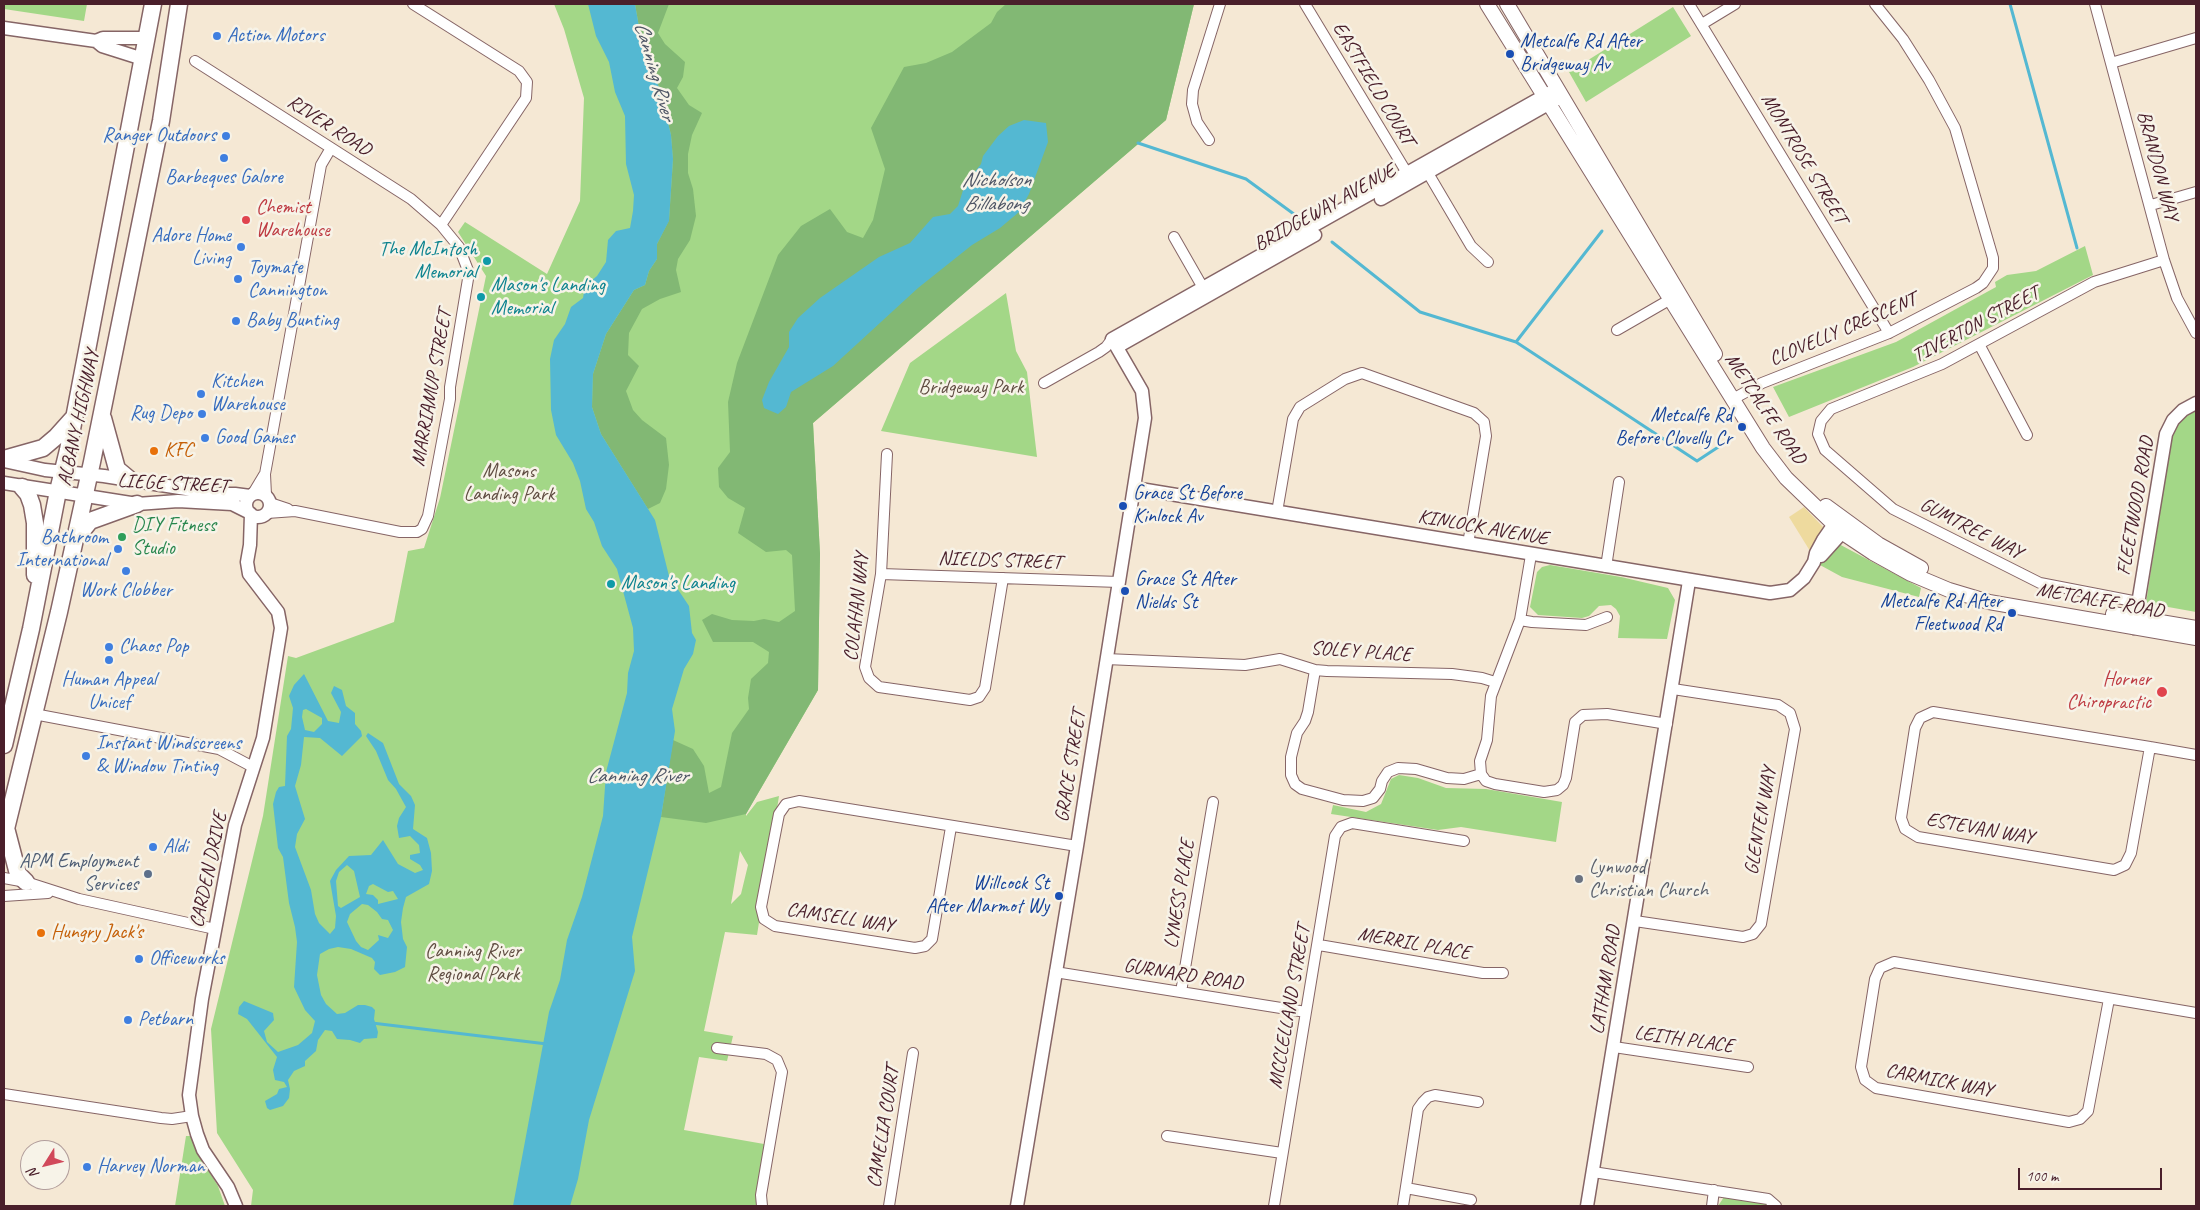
<!DOCTYPE html>
<style>
body{margin:0}
#map{position:relative;width:2200px;height:1210px;overflow:hidden;background:#f5e8d4;font-family:Caveat,sans-serif}
canvas{display:block}
.frame{position:absolute;inset:0;border:5px solid #4a1f2b;pointer-events:none}
.north{position:absolute;left:20px;top:1140px;width:50px;height:50px;box-sizing:border-box;background:#f7f3e8;border:1px solid #b29e9c;border-radius:50%;rotate:234deg;font-size:14px;font-weight:700;line-height:20px;text-align:center;color:#4a1f2b}
.north::after{content:'';display:block;margin:auto;width:18px;height:22px;background:#d1495b;clip-path:polygon(50% 0,100% 100%,50% 72%,0 100%)}
.scale{position:absolute;left:2018px;top:1168px;width:144px;height:22px;box-sizing:border-box;border:2px solid #4a1f2b;border-top:0;padding-left:6px;font-size:15px;line-height:18px;white-space:nowrap;color:#4a1f2b;-webkit-text-stroke:4px #f7f3e8;paint-order:stroke}
</style>
<div id="map">
<canvas width="2200" height="1210"></canvas>
<div class="frame"></div>
<div class="north">N</div>
<div class="scale">100 m</div>
</div>
<script>
const context = document.querySelector('canvas').getContext('2d');
context.lineJoin = 'round';
function fill(path, color) {
  context.fillStyle = color;
  context.fill(path, 'evenodd');
}
function toPath(rows) {
  const path = new Path2D();
  for (const r of rows) {
    if (r.length === 3) {
      path.moveTo(r[0] + r[2], r[1]);
      path.arc(r[0], r[1], r[2], 0, 2 * Math.PI);
      continue;
    }
    path.moveTo(r[0], r[1]);
    for (let i = 2; i < r.length; i += 2) path.lineTo(r[i], r[i + 1]);
  }
  return path;
}
function strokePath(path, color, width, dash) {
  context.strokeStyle = color;
  context.lineWidth = width;
  context.lineCap = dash ? 'butt' : 'round';
  context.setLineDash(dash || []);
  context.stroke(path);
}
function drawText(font, color, halo, rows, align = 'center') {
  context.font = font + ' Caveat,sans-serif';
  context.lineWidth = 5;
  context.setLineDash([]);
  context.textBaseline = 'middle';
  context.strokeStyle = halo;
  context.fillStyle = color;
  for (const [text, x, y, turn = 0] of rows) {
    context.save();
    context.translate(x, y);
    context.rotate((+turn || 0) * Math.PI / 180);
    context.textAlign = isNaN(turn) ? turn : align;
    if (halo) context.strokeText(text, 0, 0);
    context.fillText(text, 0, 0);
    context.restore();
  }
}
fill(toPath([
 [4,4,87,4,84,21,4,9],
 [554,4,1194,4,1166,120,813,423,820,554,818,690,746,814,746,816,757,802,779,796,757,935,725,932,704,1031,733,1036,727,1061,699,1057,684,1130,764,1144,762,1206,251,1206,253,1190,217,1133,211,1029,263,816,288,656,296,658,394,622,408,551,424,548,440,498,486,276,458,232,465,222,547,274,580,201,584,98,564,29],
 [740,851,748,865,741,894,731,904],
 [1673,7,1691,36,1586,102,1569,72],
 [2085,246,2093,275,1913,367,1789,417,1773,387,1896,342,1996,287,1995,282,2007,275,2036,271],
 [1006,293,1016,351,1027,372,1037,457,881,431,910,363],
 [2196,409,2196,612,2146,603,2171,439,2178,422],
 [1837,543,1921,588,1919,597,1842,577,1820,565],
 [1550,565,1621,577,1668,588,1675,600,1667,639,1618,638,1620,616,1616,609,1611,605,1599,606,1589,616,1582,618,1538,615,1530,607,1537,572,1542,567],
 [1399,775,1418,778,1446,788,1486,789,1562,802,1556,842,1461,827,1438,830,1331,814,1333,805,1366,812,1381,804,1391,779],
 [186,1136,191,1136,195,1149,218,1186,225,1206,175,1206],
 [1724,1197,1769,1204,1769,1206,1718,1206]
]), '#a3d787');
fill(toPath([
 [635,4,669,4,658,33,665,44,685,62,683,77,677,88,689,105,702,113,692,135,688,154,688,173,693,189,696,216,690,240,678,259,676,270,681,292,660,299,642,309,629,333,628,355,639,366,626,391,633,410,642,420,666,438,669,465,666,489,660,503,648,509,601,434,592,407,593,374,606,334,634,290,645,285,649,271,657,259,657,244,669,220,673,160,671,135,660,90,642,44],
 [1006,4,1194,4,1166,120,813,423,820,554,818,690,746,814,706,823,661,817,673,740,693,749,704,766,709,793,721,787,732,733,749,709,748,698,751,679,768,663,769,652,753,642,713,642,702,620,712,614,732,620,754,621,764,619,779,622,795,611,792,555,786,550,766,552,738,533,745,508,728,498,719,487,718,468,730,452,728,402,737,363,778,255,801,226,830,209,847,232,863,238,873,220,885,169,871,128,904,67,926,63,952,52,991,23,997,12]
]), '#82b874');
fill(toPath([
 [1804,507,1823,527,1810,551,1789,517]
]), '#eeda9e');
fill(toPath([
 [588,4,635,4,642,44,660,90,671,135,673,159,669,221,657,244,657,259,649,271,645,285,634,290,606,334,593,374,592,407,601,434,655,520,669,576,689,606,692,633,696,640,693,654,684,669,672,709,675,731,661,817,632,937,635,971,589,1120,578,1179,570,1206,513,1206,549,1012,560,980,567,940,582,897,603,816,606,772,627,693,628,673,634,651,633,628,617,569,602,546,594,522,586,509,580,481,573,463,556,435,551,410,550,359,554,340,565,324,571,307,583,298,585,286,597,276,606,262,608,240,616,231,630,228,633,211,634,195,626,164,625,116,615,92,609,62,596,36],
 [1024,120,1046,123,1048,142,1029,194,1019,212,1000,228,972,245,918,288,833,366,791,392,786,407,778,414,764,408,762,400,769,382,789,347,789,332,798,318,820,298,879,257,910,243,933,217,950,214,958,206,965,184,981,164,983,156,998,136,1009,126],
 [304,674,328,721,339,723,341,712,331,693,334,686,342,690,346,706,355,713,355,724,361,731,362,736,342,756,320,738,304,737,301,765,295,786,305,819,297,834,295,847,311,890,315,914,319,923,330,934,335,928,336,916,330,881,336,870,349,856,371,855,383,840,398,864,415,873,423,870,420,865,410,859,410,855,420,853,419,845,410,836,399,838,397,826,399,818,406,807,396,789,388,780,376,751,366,736,368,733,383,743,399,784,411,796,415,805,413,829,427,838,431,853,432,871,429,884,406,897,403,908,401,922,403,939,407,947,405,967,395,972,380,975,374,969,375,962,372,958,351,949,338,947,329,949,320,954,317,975,321,995,326,1004,337,1014,345,1013,358,1005,365,1005,372,1007,375,1010,374,1019,378,1032,377,1038,364,1039,360,1043,350,1040,337,1039,332,1031,325,1030,318,1040,316,1051,305,1061,305,1066,294,1071,288,1080,290,1089,289,1098,283,1106,270,1110,267,1108,265,1101,277,1094,279,1089,287,1087,284,1082,275,1080,273,1070,277,1057,247,1019,238,1014,239,1007,244,1001,273,1013,274,1020,264,1031,267,1042,278,1052,298,1045,312,1033,315,1021,305,1010,294,987,297,942,295,927,289,903,283,857,278,848,273,804,276,792,279,787,285,786,287,736,291,729,293,708,289,696,294,685],
 [306,709,322,718,322,724,314,732,305,730,302,717,303,710],
 [347,865,354,871,360,897,341,908,338,906,336,881,339,872],
 [373,884,388,892,393,891,398,899,378,904,378,900,373,895,366,894,369,886],
 [362,904,368,905,377,912,382,919,388,920,393,930,388,938,378,935,379,940,368,950,361,947,356,941,347,922,350,914]
]), '#54b8d2');
strokePath(toPath([
 [2010,4,2077,248],
 [1138,143,1246,179,1302,220],
 [1332,242,1420,312,1516,342,1697,461,1732,438],
 [1516,342,1602,231],
 [372,1023,547,1044]
]), '#54b8d2', 3);
const minor = toPath([
 [413,4,519,71,527,82,526,98,441,225],
 [1305,4,1410,178],
 [1689,4,1889,333],
 [2095,4,2164,260,2177,298,2196,333],
 [1702,24,1735,4],
 [195,61,411,199,441,225,459,247,469,273,450,387,450,399,428,516,422,529,417,532,400,532,295,511,267,513],
 [2111,63,2196,38],
 [1209,140,1197,122,1192,104,1193,90,1220,4],
 [1425,168,1471,246,1488,262],
 [2151,205,2196,192],
 [1174,237,1206,293],
 [1617,330,1676,296],
 [1979,344,2027,435],
 [1044,383,1099,352,1106,347,1112,339],
 [1733,399,1762,383,1889,333,1976,288,1983,283,1993,268,1993,258,1955,128,1929,80,1903,39,1875,4],
 [887,454,881,574,865,667,869,678,879,687,970,700,979,697,985,688,1003,578],
 [252,495,264,475],
 [266,495,265,474,321,165,331,148],
 [270,503,288,509],
 [1277,512,1293,419,1300,407,1345,379,1362,373,1474,413,1484,422,1486,436,1468,544],
 [1531,555,1520,620,1491,696,1487,740,1480,761,1481,774,1486,781,1495,784,1544,792,1557,790,1563,785,1566,778,1575,722,1583,715,1607,714,1667,724],
 [1606,567,1619,482],
 [881,574,1119,582],
 [2138,602,2040,583,1893,509,1825,450,1818,434,1821,421,1831,409,1942,364,2094,282,2164,260],
 [1520,620,1532,622,1586,625,1607,617],
 [1106,659,1245,665,1280,659,1315,670,1327,671,1452,674,1482,678,1495,682],
 [1315,670,1308,712,1305,721,1297,733,1291,757,1291,775,1295,784,1302,789,1343,800,1363,801,1373,798,1380,789,1382,781,1388,772,1398,768,1416,769,1447,778,1464,779,1481,774],
 [34,714,219,749,253,767],
 [2150,747,2131,853,2125,865,2114,870,1918,837,1905,829,1901,818,1915,728,1920,718,1933,712,2150,747,2196,755],
 [951,827,932,939,925,946,915,948,775,926,764,919,761,907,779,814,786,804,799,801,1077,846],
 [4,878,26,882,79,899,215,929],
 [4,896,48,893],
 [1635,921,1743,937,1753,934,1761,924,1795,729,1790,713,1778,705,1673,689],
 [1319,945,1483,973,1503,973],
 [1055,972,1306,1012],
 [1181,992,1213,802],
 [2109,999,2088,1111,2080,1119,2069,1122,1876,1088,1865,1080,1861,1067,1875,979,1880,968,1894,962,2196,1013],
 [1614,1047,1748,1067],
 [717,1048,766,1054,777,1060,782,1072,761,1195,762,1206],
 [4,1094,161,1118,172,1119,192,1116],
 [1167,1136,1282,1153],
 [1593,1172,1768,1199,1776,1206],
 [1406,1188,1471,1200],
 [889,1206,913,1053],
 [1274,1206,1335,836,1341,827,1352,823,1464,841],
 [1403,1206,1418,1109,1423,1102,1428,1097,1435,1095,1478,1102],
 [1712,1206,1714,1190]
]);
const tertiary = toPath([
 [4,28,96,41,103,38,147,38],
 [96,41,102,46,143,59],
 [1381,199,1557,99],
 [1117,347,1315,235],
 [4,461,45,470,104,476,218,494,235,494,250,496],
 [4,483,137,504,178,501,232,504,250,513],
 [1134,488,1770,593,1790,590,1804,578,1814,562,1816,553,1823,540,1839,517],
 [258,505,12],
 [1821,556,1848,526],
 [2134,628,2166,434,2173,420,2183,410,2196,403],
 [236,1206,228,1187,203,1150,197,1134,192,1116,189,1095,202,999,235,825,263,738,281,628,278,612,249,574,247,562,250,545,251,514],
 [1017,1206,1077,846,1145,418,1142,391,1112,339,1551,92],
 [1587,1206,1689,581]
]);
const secondary = toPath([
 [1487,4,1763,448,1786,478,1843,533,1873,553,1911,574,1949,590,1989,602,2196,638],
 [1507,4,1715,354],
 [1826,506,1878,544,1921,568],
 [2113,614,2196,628]
]);
const trunk = toPath([
 [103,418,117,469,129,479],
 [4,459,43,448,56,437,74,417],
 [22,487,28,494,32,505,35,523,35,575],
 [78,536,90,521,137,504],
 [4,745,31,629,58,491,68,450,153,4],
 [6,828,18,874,26,882],
 [4,837,59,612,92,462,161,121,179,4]
]);
strokePath(minor, '#866566', 12);
strokePath(tertiary, '#866566', 15);
strokePath(secondary, '#866566', 16);
strokePath(trunk, '#866566', 19);
strokePath(minor, '#fff', 10);
strokePath(tertiary, '#fff', 12);
strokePath(secondary, '#fff', 14);
strokePath(trunk, '#fff', 16);
for (const [x, y, r, color] of [
 [217,36,5,"#3f7fe0"],
 [1510,54,5,"#1a4fb4"],
 [226,136,5,"#3f7fe0"],
 [224,158,5,"#3f7fe0"],
 [246,220,5,"#e0444e"],
 [241,247,5,"#3f7fe0"],
 [487,261,5,"#0f9aa8"],
 [238,279,5,"#3f7fe0"],
 [481,297,5,"#0f9aa8"],
 [236,321,5,"#3f7fe0"],
 [201,394,5,"#3f7fe0"],
 [202,414,5,"#3f7fe0"],
 [1742,427,5,"#1a4fb4"],
 [205,438,5,"#3f7fe0"],
 [154,451,5,"#e8710a"],
 [1123,506,5,"#1a4fb4"],
 [122,537,5,"#2e9e5b"],
 [118,549,5,"#3f7fe0"],
 [126,571,5,"#3f7fe0"],
 [611,584,5,"#0f9aa8"],
 [1125,591,5,"#1a4fb4"],
 [2012,613,5,"#1a4fb4"],
 [109,647,5,"#3f7fe0"],
 [109,660,5,"#3f7fe0"],
 [2162,692,6,"#e0444e"],
 [86,756,5,"#3f7fe0"],
 [153,847,5,"#3f7fe0"],
 [148,874,5,"#5c6f8a"],
 [1579,879,5,"#6b7280"],
 [1059,896,5,"#1a4fb4"],
 [41,933,5,"#e8710a"],
 [139,959,5,"#3f7fe0"],
 [128,1020,5,"#3f7fe0"],
 [87,1167,5,"#3f7fe0"]
]) {
  const dot = new Path2D();
  dot.arc(x, y, r, 0, 2 * Math.PI);
  context.fillStyle = color;
  context.fill(dot);
  strokePath(dot, '#f7f3e8', 2);
}
drawText('20px', '#366cbe', '#f7f3e8', [
 ["Action Motors",227,36],
 ["Ranger Outdoors",216,136,"right"],
 ["Barbeques Galore",224,178,"center"],
 ["Adore Home",231,236,"right"],
 ["Living",231,259,"right"],
 ["Toymate",248,268],
 ["Cannington",248,291],
 ["Baby Bunting",246,321],
 ["Kitchen",211,382],
 ["Warehouse",211,405],
 ["Rug Depo",192,414,"right"],
 ["Good Games",215,438],
 ["Bathroom",108,538,"right"],
 ["International",108,561,"right"],
 ["Work Clobber",126,591,"center"],
 ["Chaos Pop",119,647],
 ["Human Appeal",109,680,"center"],
 ["Unicef",109,703,"center"],
 ["Instant Windscreens",96,744],
 ["& Window Tinting",96,767],
 ["Aldi",163,847],
 ["Officeworks",149,959],
 ["Petbarn",138,1020],
 ["Harvey Norman",97,1167]
], 'left');
drawText('20px', '#164399', '#f7f3e8', [
 ["Metcalfe Rd After",1520,42],
 ["Bridgeway Av",1520,65],
 ["Metcalfe Rd",1732,416,"right"],
 ["Before Clovelly Cr",1732,439,"right"],
 ["Grace St Before",1133,494],
 ["Kinlock Av",1133,517],
 ["Grace St After",1135,580],
 ["Nields St",1135,603],
 ["Metcalfe Rd After",2002,602,"right"],
 ["Fleetwood Rd",2002,625,"right"],
 ["Willcock St",1049,884,"right"],
 ["After Marmot Wy",1049,907,"right"]
], 'left');
drawText('20px', '#4a1f2b', '#f7f3e8', [
 ["EASTFIELD COURT",1373,84,59],
 ["RIVER ROAD",329,126,33],
 ["MONTROSE STREET",1804,159,59],
 ["BRANDON WAY",2157,166,75],
 ["BRIDGEWAY AVENUE",1325,208,-29],
 ["TIVERTON STREET",1976,325,-28],
 ["CLOVELLY CRESCENT",1843,330,-23],
 ["MARRIAMUP STREET",432,388,-80],
 ["METCALFE ROAD",1765,409,56],
 ["ALBANY HIGHWAY",79,418,-78],
 ["LIEGE STREET",173,484,3],
 ["FLEETWOOD ROAD",2136,506,-80],
 ["KINLOCK AVENUE",1483,528,10],
 ["GUMTREE WAY",1971,529,27],
 ["NIELDS STREET",1000,561,2],
 ["METCALFE ROAD",2100,601,10],
 ["COLAHAN WAY",857,607,-84],
 ["SOLEY PLACE",1361,652,4],
 ["GRACE STREET",1071,766,-81],
 ["GLENTEN WAY",1761,821,-80],
 ["ESTEVAN WAY",1980,829,10],
 ["CARDEN DRIVE",209,870,-78],
 ["LYNESS PLACE",1180,894,-81],
 ["CAMSELL WAY",840,918,9],
 ["MERRIL PLACE",1414,944,10],
 ["GURNARD ROAD",1183,975,9],
 ["LATHAM ROAD",1606,980,-81],
 ["MCCLELLAND STREET",1290,1007,-80],
 ["LEITH PLACE",1684,1040,8],
 ["CARMICK WAY",1939,1081,11],
 ["CAMELIA COURT",884,1127,-81]
]);
drawText('20px', '#be3a42', '#f7f3e8', [
 ["Chemist",256,208],
 ["Warehouse",256,231],
 ["Horner",2151,680,"right"],
 ["Chiropractic",2151,703,"right"]
], 'left');
drawText('20px', '#0d838f', '#f7f3e8', [
 ["The McIntosh",477,250,"right"],
 ["Memorial",477,273,"right"],
 ["Mason's Landing",491,286],
 ["Memorial",491,309],
 ["Mason's Landing",621,584]
], 'left');
drawText('20px', '#604d42', '#f7f3e8', [
 ["Bridgeway Park",971,388],
 ["Masons",509,472],
 ["Landing Park",509,495],
 ["Canning River",473,952],
 ["Regional Park",473,975]
]);
drawText('20px', '#c56008', '#f7f3e8', [
 ["KFC",164,451],
 ["Hungry Jack's",51,933]
], 'left');
drawText('20px', '#27864d', '#f7f3e8', [
 ["DIY Fitness",132,526],
 ["Studio",132,549]
], 'left');
drawText('20px', '#4e5e75', '#f7f3e8', [
 ["APM Employment",138,862],
 ["Services",138,885]
], 'right');
drawText('20px', '#5b616d', '#f7f3e8', [
 ["Lynwood",1589,868],
 ["Christian Church",1589,891]
], 'left');
drawText('italic 21px', '#4e5565', '#f7f3e8', [
 ["Canning River",654,71,74],
 ["Nicholson",996,180],
 ["Billabong",996,204],
 ["Canning River",637,776]
]);
</script>
